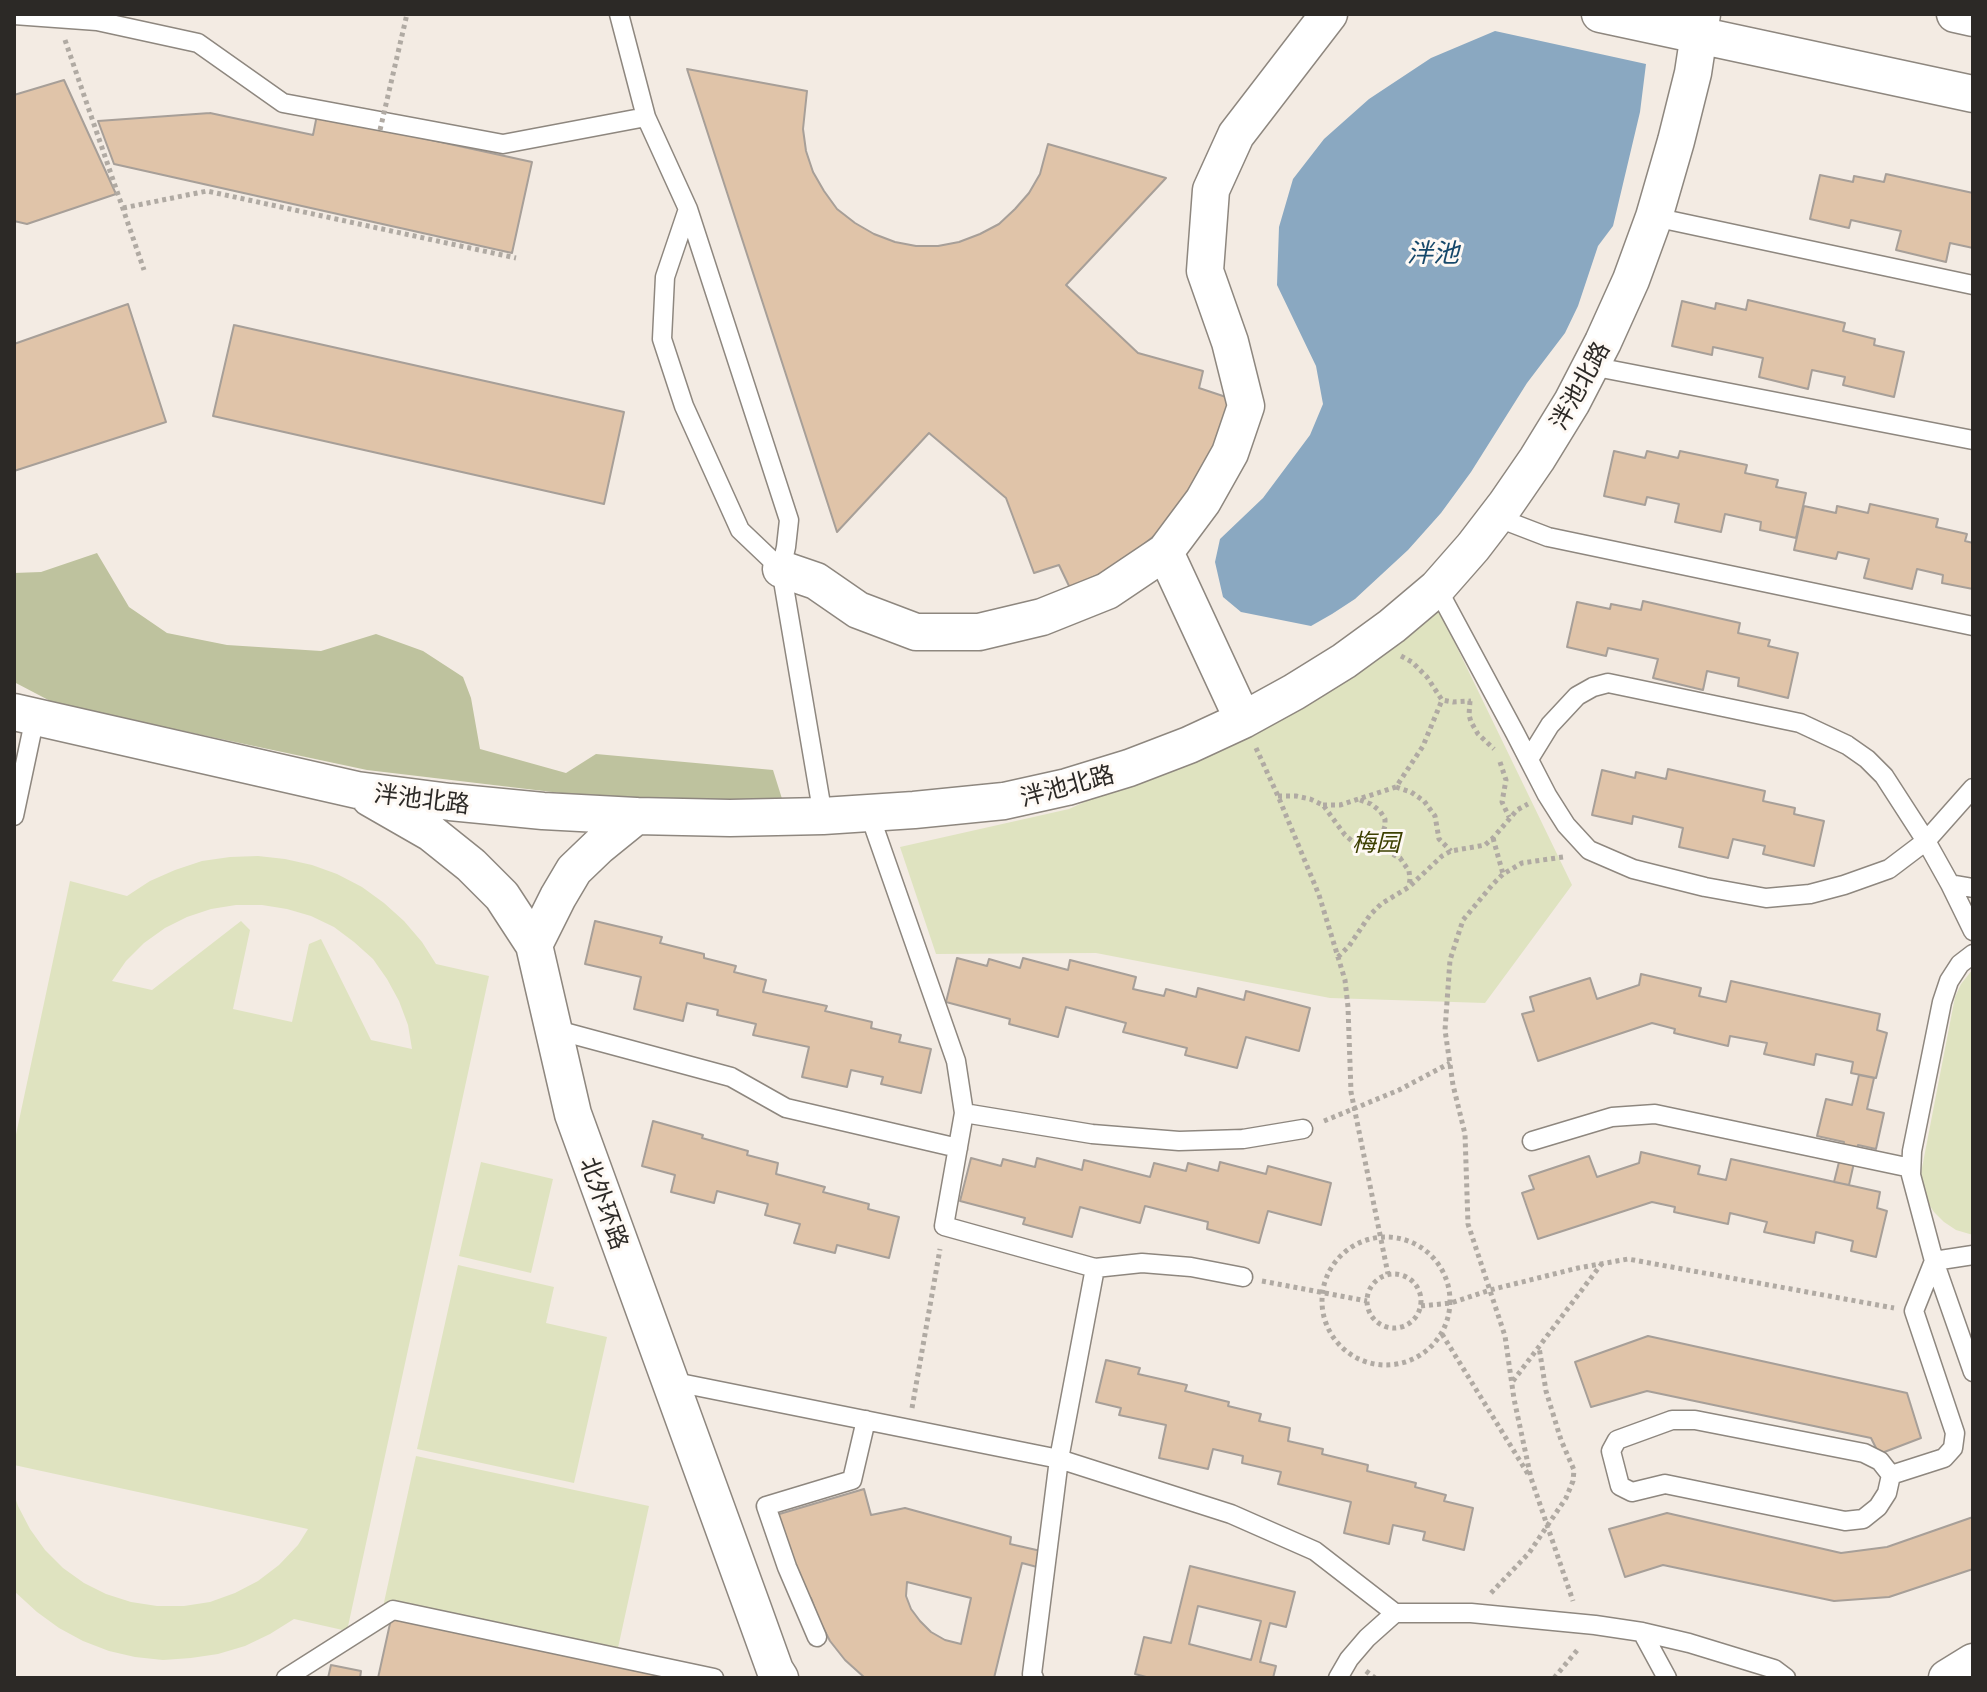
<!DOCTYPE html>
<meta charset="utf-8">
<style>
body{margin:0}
#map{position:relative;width:1987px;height:1692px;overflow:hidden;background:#f3ebe3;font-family:Georgia,serif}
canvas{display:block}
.frame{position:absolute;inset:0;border:16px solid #2c2926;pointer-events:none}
</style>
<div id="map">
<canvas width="1987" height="1692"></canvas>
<div class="frame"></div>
</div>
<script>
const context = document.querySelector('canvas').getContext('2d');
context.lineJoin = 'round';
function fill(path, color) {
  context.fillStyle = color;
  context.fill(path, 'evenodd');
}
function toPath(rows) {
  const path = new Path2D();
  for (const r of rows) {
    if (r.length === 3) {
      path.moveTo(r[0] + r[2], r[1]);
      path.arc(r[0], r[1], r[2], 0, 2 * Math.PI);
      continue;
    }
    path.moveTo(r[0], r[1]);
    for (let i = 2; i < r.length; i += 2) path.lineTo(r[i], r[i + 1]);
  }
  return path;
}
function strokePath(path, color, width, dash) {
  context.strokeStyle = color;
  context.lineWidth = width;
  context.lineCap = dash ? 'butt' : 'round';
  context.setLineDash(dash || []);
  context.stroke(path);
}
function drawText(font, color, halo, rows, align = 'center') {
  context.font = font + ' Georgia,"Noto Sans SC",serif';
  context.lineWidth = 6;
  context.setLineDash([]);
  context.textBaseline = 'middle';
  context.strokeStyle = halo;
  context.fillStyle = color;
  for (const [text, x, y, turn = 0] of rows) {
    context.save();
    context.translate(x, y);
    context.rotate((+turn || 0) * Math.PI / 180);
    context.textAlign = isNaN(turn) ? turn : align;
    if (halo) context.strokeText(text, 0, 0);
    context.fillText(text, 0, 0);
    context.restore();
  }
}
fill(toPath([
 [1436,604,1572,885,1485,1003,1330,998,1096,953,936,954,900,847,1069,809,1298,705],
 [258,856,285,859,312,865,337,874,362,887,384,903,404,921,422,942,436,964,489,976,347,1631,294,1619,270,1634,245,1646,218,1654,191,1658,163,1660,135,1657,109,1651,83,1641,59,1628,37,1612,14,1591,14,1494,18,1506,30,1529,45,1550,63,1568,84,1583,106,1594,131,1602,157,1606,184,1606,210,1602,235,1593,258,1581,279,1565,298,1545,308,1529,14,1465,14,1144,70,881,127,896,150,881,175,870,202,861,230,857],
 [236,905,262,905,287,909,311,916,334,927,354,942,373,959,387,979,399,1001,408,1025,412,1049,371,1040,321,939,309,944,292,1022,233,1009,250,930,241,921,152,990,112,981,126,961,144,943,165,928,187,917,211,909],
 [1973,969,1973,1235,1956,1230,1944,1222,1934,1212,1926,1200,1922,1187,1921,1173,1955,997,1961,984],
 [481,1162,553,1179,531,1273,459,1256],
 [458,1265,554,1287,546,1323,607,1337,574,1483,417,1449],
 [416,1456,649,1506,616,1657,383,1607]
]), '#dfe3c0');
fill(toPath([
 [97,553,129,607,167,633,227,645,321,651,376,634,423,651,463,677,471,698,480,749,566,773,596,754,773,770,783,802,645,803,367,770,56,704,14,682,14,573,41,572]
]), '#bec29e');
fill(toPath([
 [1495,31,1646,64,1640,112,1613,226,1598,246,1578,306,1565,333,1527,383,1471,472,1441,513,1408,550,1355,599,1332,614,1311,626,1241,612,1223,597,1215,562,1220,539,1263,498,1310,435,1323,404,1316,366,1277,285,1279,227,1293,179,1324,139,1369,99,1431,58]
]), '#8aa8c1');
const building = toPath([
 [687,69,807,91,803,129,806,151,813,172,824,191,837,209,855,223,874,234,895,242,916,246,938,246,959,242,980,234,999,224,1015,209,1029,193,1040,174,1048,144,1166,178,1066,285,1138,353,1203,371,1199,388,1238,401,1178,512,1154,536,1128,557,1100,574,1070,588,1059,565,1034,573,1006,498,929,433,837,532,687,69],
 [64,80,116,194,27,224,14,221,14,95,64,80],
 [210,113,313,135,317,115,532,162,512,253,114,164,98,121,210,113],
 [1886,174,1973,193,1973,248,1950,243,1946,262,1896,250,1901,231,1851,220,1849,228,1810,219,1820,175,1853,182,1854,176,1884,182,1886,174],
 [1748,300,1845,323,1843,331,1875,339,1874,345,1904,352,1894,397,1843,385,1845,377,1812,370,1808,389,1759,377,1763,358,1713,347,1712,355,1672,346,1682,301,1715,309,1716,303,1746,310,1748,300],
 [128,304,166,422,14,471,14,344,128,304],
 [234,325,624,412,604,504,213,416,234,325],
 [1614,451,1645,458,1647,451,1678,458,1680,451,1747,465,1745,473,1778,480,1776,487,1806,493,1796,538,1760,530,1761,522,1725,514,1721,532,1675,522,1679,504,1647,497,1645,505,1604,496,1614,451],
 [1870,504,1938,519,1936,527,1967,534,1965,541,1973,543,1973,589,1942,583,1943,575,1917,569,1912,589,1864,578,1869,559,1838,552,1836,559,1794,550,1804,506,1836,513,1837,506,1868,513,1870,504],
 [1643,601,1740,623,1738,633,1770,640,1768,646,1798,653,1788,698,1738,686,1739,678,1707,671,1703,690,1653,678,1658,659,1608,648,1606,656,1567,647,1577,602,1610,609,1611,604,1641,610,1643,601],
 [1668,769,1765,791,1763,801,1795,808,1794,814,1824,821,1814,866,1763,854,1765,846,1733,839,1728,858,1679,847,1683,828,1633,816,1632,824,1592,815,1602,770,1635,778,1636,772,1666,779,1668,769],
 [595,921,662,937,660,943,704,954,704,958,736,966,734,972,766,980,763,992,827,1006,825,1011,872,1022,871,1028,901,1035,899,1042,931,1049,921,1093,881,1084,883,1077,851,1070,847,1087,802,1077,809,1047,753,1035,756,1024,717,1015,718,1010,687,1003,683,1021,634,1009,641,977,585,964,595,921],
 [957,958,987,966,989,959,1020,968,1023,958,1068,970,1070,960,1136,977,1133,989,1164,996,1166,989,1196,997,1198,988,1244,1000,1246,991,1310,1008,1299,1051,1246,1037,1237,1068,1185,1055,1187,1048,1123,1032,1126,1023,1066,1007,1058,1037,1009,1024,1010,1019,946,1002,957,958],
 [1641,974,1701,988,1699,996,1726,1002,1731,981,1880,1014,1877,1030,1887,1033,1876,1078,1851,1073,1853,1062,1816,1054,1814,1065,1764,1054,1767,1043,1730,1036,1728,1046,1674,1033,1675,1029,1652,1023,1538,1061,1522,1014,1534,1011,1530,997,1590,978,1597,999,1639,985,1641,974],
 [1859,1075,1874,1078,1867,1109,1884,1113,1876,1149,1858,1145,1849,1185,1834,1182,1844,1142,1817,1136,1826,1099,1852,1105,1859,1075],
 [653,1121,703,1135,702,1138,748,1151,747,1155,778,1163,776,1174,825,1187,823,1192,869,1204,868,1209,899,1217,889,1258,837,1245,835,1253,794,1243,800,1224,765,1215,768,1204,717,1191,714,1203,671,1192,675,1175,642,1166,653,1121],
 [1641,1152,1700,1166,1698,1174,1726,1180,1731,1159,1880,1192,1877,1208,1887,1211,1876,1257,1851,1251,1853,1241,1816,1232,1814,1243,1764,1232,1767,1222,1730,1213,1728,1224,1674,1212,1675,1207,1652,1202,1538,1239,1522,1193,1534,1189,1529,1176,1589,1156,1597,1177,1639,1163,1641,1152],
 [971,1158,1001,1166,1003,1159,1035,1167,1037,1158,1082,1170,1084,1160,1150,1177,1154,1163,1186,1171,1188,1163,1218,1171,1220,1162,1266,1174,1268,1166,1331,1183,1321,1225,1268,1211,1259,1243,1207,1229,1208,1222,1145,1206,1140,1223,1080,1207,1072,1237,1023,1224,1025,1218,960,1201,971,1158],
 [1648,1336,1907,1393,1921,1438,1879,1454,1871,1438,1647,1391,1591,1407,1575,1362,1648,1336],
 [1106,1360,1140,1368,1138,1374,1187,1385,1185,1391,1229,1402,1228,1406,1261,1414,1259,1421,1290,1428,1288,1441,1323,1449,1322,1454,1368,1465,1367,1471,1416,1483,1415,1487,1446,1495,1444,1501,1473,1508,1464,1550,1423,1540,1425,1532,1393,1525,1389,1544,1344,1533,1351,1502,1278,1484,1281,1472,1242,1463,1243,1456,1213,1449,1208,1469,1159,1458,1166,1425,1119,1415,1121,1408,1096,1402,1106,1360],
 [864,1489,871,1515,905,1508,1011,1537,1010,1544,1041,1551,1037,1567,1022,1563,994,1678,865,1678,845,1660,830,1641,819,1620,811,1598,804,1598,776,1515,864,1489],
 [907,1582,971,1598,961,1644,945,1640,931,1632,920,1621,911,1609,906,1596,907,1582],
 [1667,1513,1841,1553,1887,1547,1973,1517,1973,1569,1889,1597,1834,1601,1663,1565,1625,1577,1609,1529,1667,1513],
 [1190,1566,1295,1592,1286,1627,1270,1623,1260,1662,1276,1666,1273,1678,1150,1678,1135,1674,1144,1637,1171,1643,1190,1566],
 [1198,1606,1261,1621,1251,1660,1189,1644,1198,1606],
 [393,1610,699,1678,378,1678,393,1610],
 [331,1665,361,1671,360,1678,328,1678,331,1665]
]);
fill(building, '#e0c4a9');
strokePath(building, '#a79f98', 2);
const service = toPath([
 [619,14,646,117,688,209,789,520,786,547,781,569,823,816],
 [14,15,97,21,198,43,283,103,503,144,646,117],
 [688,209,665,277,662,339,684,406,740,530,781,569],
 [1654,217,1973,285],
 [1591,366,1973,440],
 [1496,517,1548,537,1973,626],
 [1437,588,1515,733,1547,795,1566,825,1589,850,1633,869,1705,887,1766,898,1810,894,1844,885,1889,869,1926,841,1973,788],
 [1529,759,1550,725,1577,696,1593,687,1608,683,1800,723,1847,745,1867,759,1884,776,1926,841,1950,884,1973,931],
 [869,813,956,1061,964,1113,944,1226,1095,1268,1142,1263,1191,1267,1243,1277],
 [14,816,35,717],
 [1950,884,1973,888],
 [1973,954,1960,964,1949,981,1942,1002,1912,1151,1911,1175,1934,1261,1973,1372],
 [553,1029,731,1077,786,1108,958,1148],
 [964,1113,1092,1134,1179,1141,1243,1139,1303,1129],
 [1532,1141,1612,1117,1655,1114,1911,1168],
 [670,1381,1059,1459,1231,1514,1315,1551,1395,1613,1471,1613,1595,1625,1642,1632,1689,1643,1774,1669,1786,1678],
 [1672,1420,1695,1420,1864,1453,1880,1461,1891,1475,1887,1493,1878,1507,1863,1519,1845,1521,1665,1484,1632,1492,1620,1486,1611,1451,1617,1440,1672,1420],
 [1891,1475,1944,1458,1953,1448,1955,1433,1914,1311,1934,1261,1973,1255],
 [1642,1632,1667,1678],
 [817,1637,787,1567,766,1506,852,1480,866,1420],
 [286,1678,393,1610,714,1678],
 [1034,1678,1032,1674,1059,1459,1095,1268],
 [1338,1678,1349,1659,1367,1638,1395,1613]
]);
const minor = toPath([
 [1600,14,1973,94],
 [1955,14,1973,18],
 [1165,552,1243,720],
 [781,569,816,581,858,610,916,632,979,632,1042,617,1107,591,1165,552,1203,501,1230,453,1246,406,1230,342,1205,271,1211,190,1236,135,1329,14],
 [14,712,357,790,450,802,543,811,636,816,730,818,823,816,914,810,1004,801,1067,787,1129,768,1189,745,1243,720,1294,692,1344,661,1392,626,1437,588,1473,547,1506,504,1537,459,1572,402,1603,342,1631,280,1654,217,1676,141,1693,73,1702,14],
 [370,798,431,833,471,865,502,896,534,945,573,1114,753,1609,775,1670,780,1678],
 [534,945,558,897,574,870,599,846,636,816],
 [1947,1678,1973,1662]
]);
strokePath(service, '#8e877f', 21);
strokePath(minor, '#8e877f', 39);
strokePath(toPath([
 [65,40,144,270],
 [123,208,207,191,516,258],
 [1401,656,1412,662,1427,677,1442,700,1453,702,1471,701],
 [1470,701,1469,715,1471,722,1478,734,1494,749],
 [1256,748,1278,796,1319,895,1345,980,1348,1007,1351,1092,1388,1274],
 [1500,762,1506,780,1502,802,1509,817],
 [1396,787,1411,792,1424,801,1435,816,1439,839,1451,851],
 [1278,796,1296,796,1310,799,1323,805,1345,835,1352,841,1388,852,1400,858,1409,871,1410,879,1409,886],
 [1360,800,1371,804,1380,811,1385,819,1385,826,1377,849],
 [1323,805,1340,805,1396,787,1423,746,1442,700],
 [1493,838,1503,874],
 [1563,857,1522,863,1503,874,1493,884,1463,920,1450,960,1445,1030,1453,1085,1465,1134,1468,1224,1505,1336,1514,1399,1531,1478,1573,1601],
 [1338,957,1349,946,1370,915,1381,904,1409,887,1442,856,1451,851,1485,845,1493,838,1517,810,1528,804],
 [1324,1121,1399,1090,1450,1063],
 [1386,1301,64],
 [1394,1301,27],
 [1262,1281,1367,1301],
 [1421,1306,1451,1303,1490,1290,1578,1268,1628,1259,1894,1308],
 [1442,1334,1528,1474],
 [1513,1381,1603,1262],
 [912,1408,940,1249],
 [1491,1593,1529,1553,1566,1498,1573,1481,1574,1470,1561,1440,1546,1391,1539,1347],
 [1366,1671,1375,1678],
 [1554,1678,1579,1648]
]), '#b0aaa3', 5, [4, 4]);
strokePath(service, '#fff', 18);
strokePath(minor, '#fff', 36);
strokePath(toPath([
 [380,130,407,14]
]), '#b0aaa3', 5, [4, 4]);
drawText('24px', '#2c2926', '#fef9f4', [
 ["泮池北路",1579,385,-61],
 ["泮池北路",1067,785,-15],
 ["泮池北路",422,798,7],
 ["北外环路",605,1203,70]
]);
drawText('italic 24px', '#3d4001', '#fef9f4', [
 ["梅园",1376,842]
]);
drawText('italic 26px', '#16486a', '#fef9f4', [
 ["泮池",1433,252]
]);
</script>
